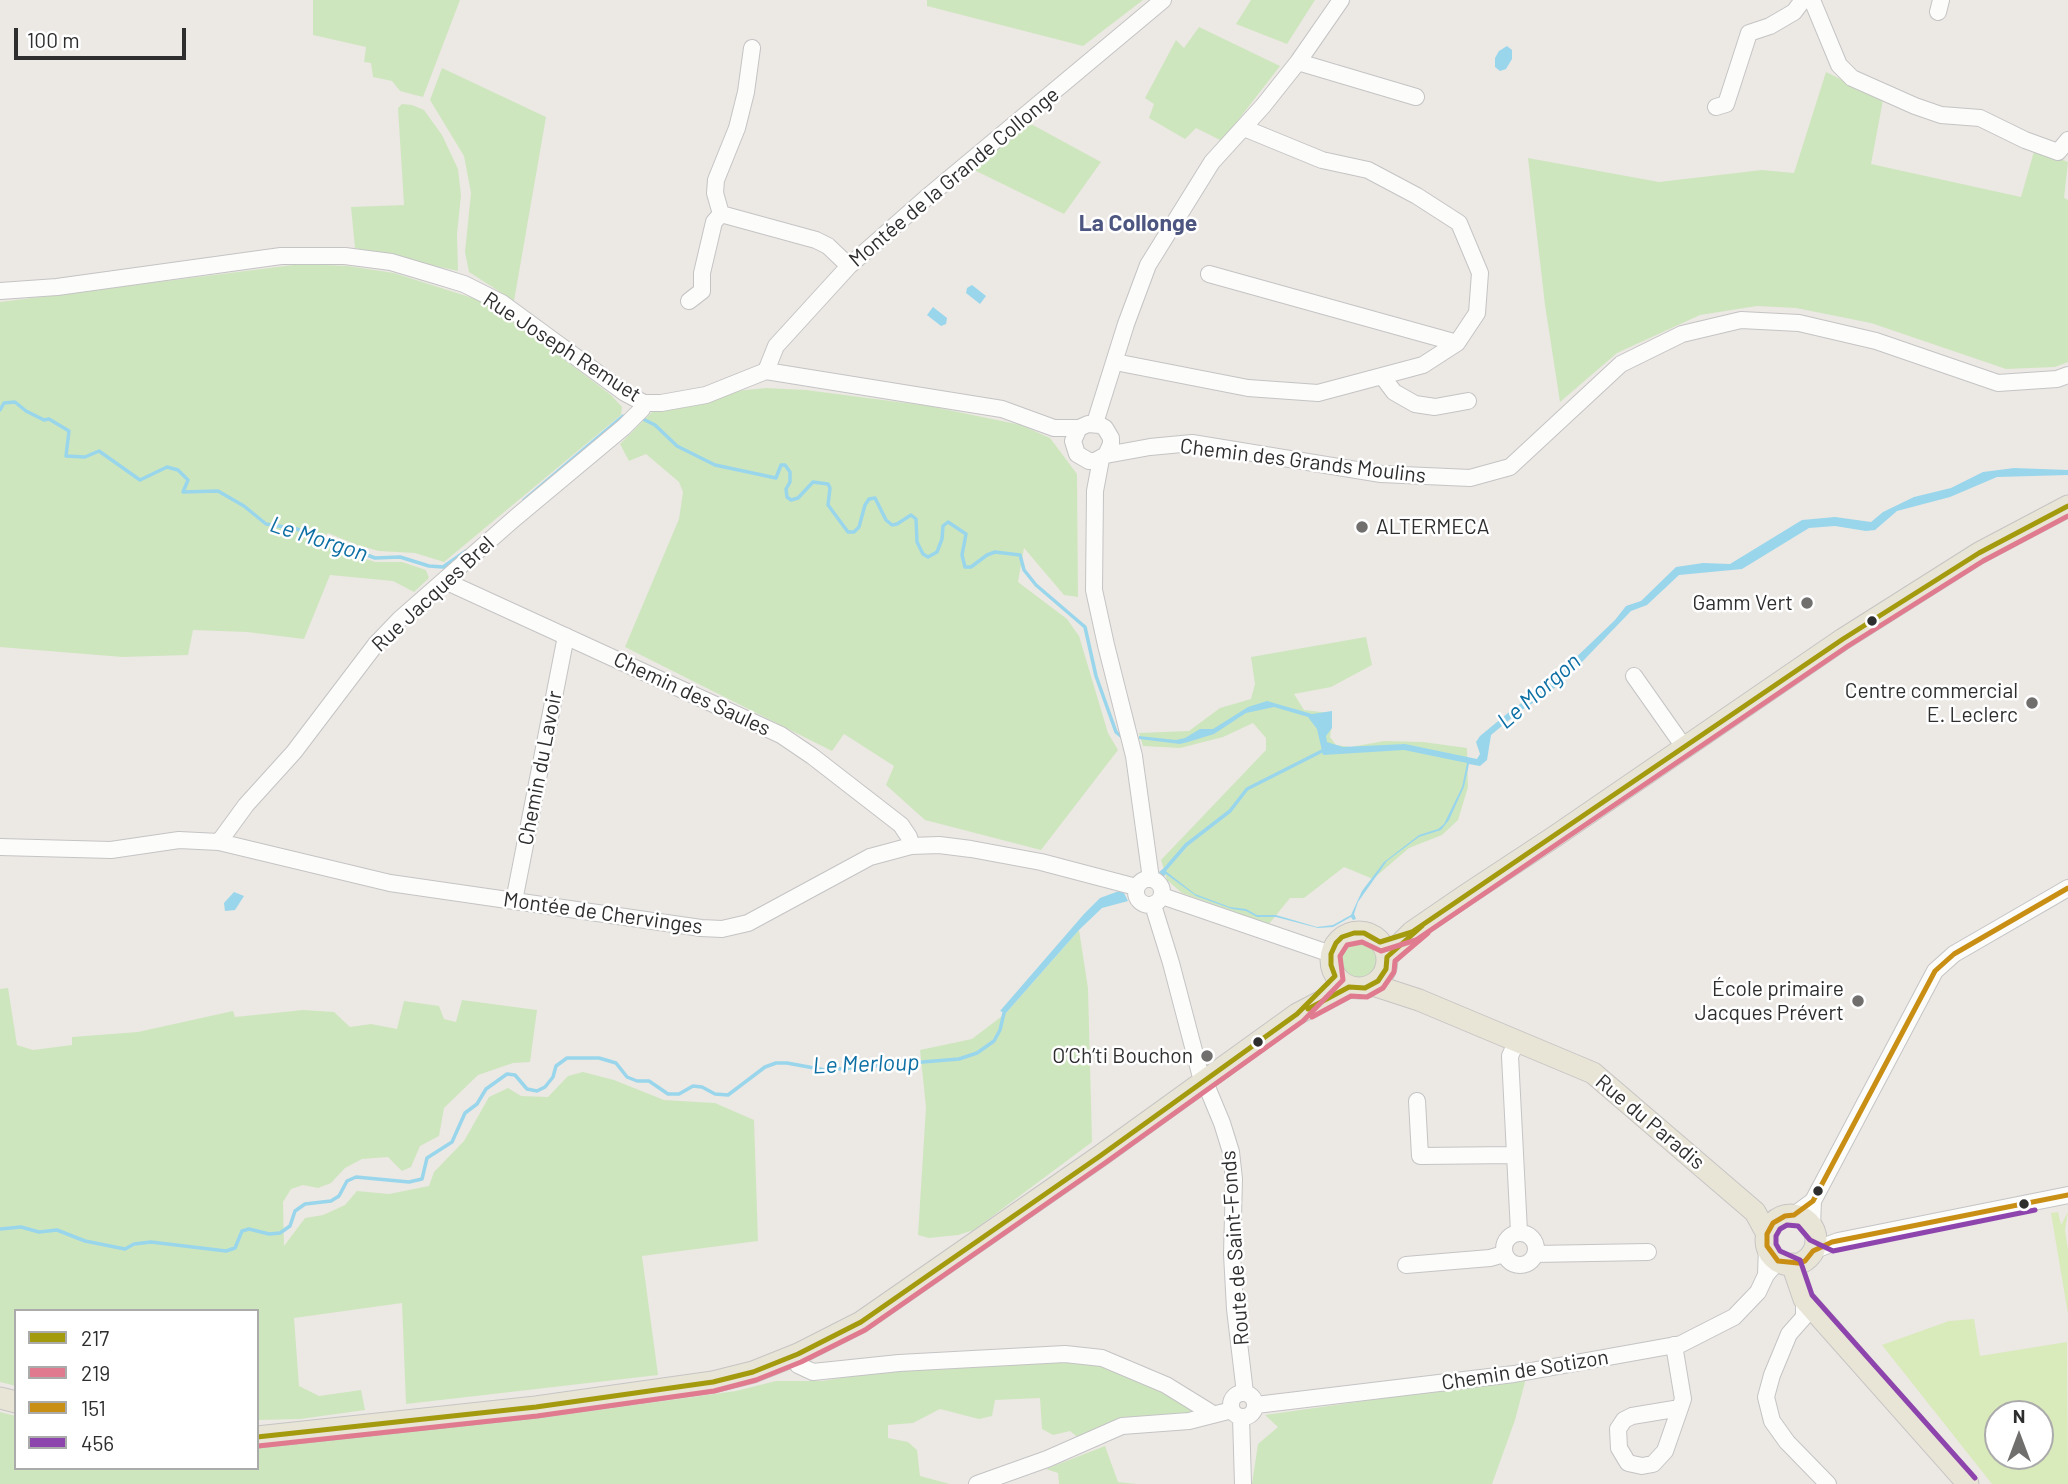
<!DOCTYPE html>
<meta charset="utf-8">
<style>
body{margin:0}
#map{position:relative;width:2068px;height:1484px;overflow:hidden;background:#ece8e4;font-family:Barlow,sans-serif}
canvas{display:block}
.legend{position:absolute;left:14px;top:1309px;width:245px;height:161px;box-sizing:border-box;background:#fff;border:2px solid #ababab;margin:0;padding:9px 12px;list-style:none;font-size:21px;color:#2e2e2e}
.legend li{display:flex;align-items:center;gap:14px;height:35px}
.legend b{width:35px;border:2px solid #ababab}
.north{position:absolute;left:1984px;top:1400px;width:70px;height:70px;box-sizing:border-box;background:#fff;border:2px solid #ababab;border-radius:50%;rotate:0deg;font-size:19px;font-weight:700;line-height:28px;text-align:center;color:#2e2e2e}
.north::after{content:'';display:block;margin:auto;width:24px;height:32px;background:#706f6e;clip-path:polygon(50% 0,100% 100%,50% 72%,0 100%)}
.scale{position:absolute;left:14px;top:28px;width:172px;height:32px;box-sizing:border-box;border:4px solid #2e2e2e;border-top:0;padding-left:9px;font-size:21px;line-height:24px;white-space:nowrap;color:#2e2e2e;-webkit-text-stroke:5px #fff;paint-order:stroke}
</style>
<div id="map">
<canvas width="2068" height="1484"></canvas>
<ul class="legend">
<li><b style="height:9px;background:#a39a0e"></b>217</li>
<li><b style="height:9px;background:#e07a8f"></b>219</li>
<li><b style="height:9px;background:#c98f15"></b>151</li>
<li><b style="height:9px;background:#8e44ad"></b>456</li>
</ul>
<div class="north">N</div>
<div class="scale">100 m</div>
</div>
<script>
const context = document.querySelector('canvas').getContext('2d');
context.lineJoin = 'round';
function fill(path, color) {
  context.fillStyle = color;
  context.fill(path, 'evenodd');
}
function toPath(rows) {
  const path = new Path2D();
  for (const r of rows) {
    if (r.length === 3) {
      path.moveTo(r[0] + r[2], r[1]);
      path.arc(r[0], r[1], r[2], 0, 2 * Math.PI);
      continue;
    }
    path.moveTo(r[0], r[1]);
    for (let i = 2; i < r.length; i += 2) path.lineTo(r[i], r[i + 1]);
  }
  return path;
}
function strokePath(path, color, width, dash) {
  context.strokeStyle = color;
  context.lineWidth = width;
  context.lineCap = dash ? 'butt' : 'round';
  context.setLineDash(dash || []);
  context.stroke(path);
}
function drawText(font, color, halo, rows, align = 'center') {
  context.font = font + ' Barlow,sans-serif';
  context.lineWidth = 5;
  context.setLineDash([]);
  context.textBaseline = 'middle';
  context.strokeStyle = halo;
  context.fillStyle = color;
  for (const [text, x, y, turn = 0] of rows) {
    context.save();
    context.translate(x, y);
    context.rotate((+turn || 0) * Math.PI / 180);
    context.textAlign = isNaN(turn) ? turn : align;
    if (halo) context.strokeText(text, 0, 0);
    context.fillText(text, 0, 0);
    context.restore();
  }
}
fill(toPath([
 [313,0,460,0,423,97,400,91,392,81,373,77,371,63,364,62,366,47,313,35],
 [927,0,1143,0,1083,46,927,6],
 [1251,0,1315,0,1287,44,1236,24],
 [1199,27,1280,66,1222,141,1196,128,1185,139,1149,118,1154,104,1145,98,1176,40,1184,48],
 [442,68,546,117,514,301,469,272,465,252,471,193,464,156,430,100],
 [1826,72,1883,100,1871,164,2021,197,2035,148,2068,162,2064,198,2068,200,2068,362,2055,367,2006,369,1871,323,1796,308,1757,306,1700,315,1617,353,1560,402,1545,305,1528,158,1659,182,1762,170,1794,173],
 [402,104,412,105,424,110,442,135,458,169,461,195,457,234,458,271,355,248,351,207,404,205,398,108],
 [1031,124,1101,162,1064,214,972,169],
 [301,264,348,266,394,273,479,300,536,338,611,395,622,407,621,415,444,562,415,553,379,551,357,545,328,533,319,542,375,562,402,562,426,570,429,578,414,592,393,581,330,575,304,639,247,632,193,630,188,655,122,657,0,647,0,302],
 [766,388,806,390,929,406,1021,425,1050,438,1077,474,1078,597,1064,595,1024,548,1018,582,1067,619,1079,636,1108,733,1118,750,1041,850,925,820,886,785,894,766,844,734,832,751,625,647,679,519,683,492,679,482,646,454,629,461,620,444,654,410,726,392],
 [1366,637,1372,665,1331,687,1294,694,1304,710,1329,713,1332,724,1330,737,1336,745,1351,747,1384,741,1423,742,1467,748,1468,787,1458,820,1442,835,1409,848,1373,879,1344,867,1304,898,1290,898,1269,924,1182,893,1167,880,1161,860,1266,750,1266,738,1253,723,1223,737,1180,748,1143,746,1139,733,1189,731,1220,708,1251,699,1255,684,1251,657],
 [1079,930,1088,988,1092,1142,974,1230,958,1235,929,1238,918,1235,926,1107,920,1050,972,1039,1006,1013],
 [1359,961,20],
 [8,988,17,1045,33,1050,72,1045,72,1037,138,1032,233,1011,235,1017,303,1010,334,1012,350,1027,371,1024,397,1029,404,1001,439,1006,444,1019,456,1022,462,1000,537,1010,530,1062,513,1063,478,1075,444,1108,439,1136,420,1146,411,1167,402,1171,388,1157,362,1159,345,1168,331,1183,318,1188,303,1185,291,1189,283,1202,284,1246,305,1218,323,1215,345,1205,357,1191,389,1194,429,1186,434,1172,464,1141,489,1097,508,1088,521,1096,548,1097,568,1076,583,1072,614,1080,664,1100,715,1103,754,1120,758,1241,642,1256,658,1375,406,1404,402,1303,294,1318,299,1386,319,1396,361,1390,365,1410,300,1419,257,1420,257,1311,16,1311,16,1386,0,1382,0,989],
 [1051,1361,1100,1364,1125,1372,1188,1404,1195,1411,1192,1415,1080,1439,1070,1431,1053,1435,1042,1429,1040,1398,995,1400,992,1416,979,1419,940,1409,913,1423,888,1425,888,1438,908,1442,917,1450,920,1476,950,1484,0,1484,0,1412,16,1416,16,1468,257,1468,257,1444,547,1417,736,1391,776,1381,822,1381,887,1371],
 [1526,1378,1515,1420,1492,1484,1252,1484,1258,1444,1278,1427,1265,1415],
 [1105,1446,1118,1482,1137,1484,1059,1484,1058,1473,1046,1469]
]), '#cee6be');
fill(toPath([
 [2058,1212,2061,1225,2068,1212,2065,1230,2068,1250,2068,1314,2051,1213],
 [1974,1319,1980,1356,2067,1342,2068,1484,1992,1484,1882,1345,1949,1321],
 [1998,1414,2040,1414,2040,1456,1998,1456]
]), '#d9eabb');
fill(toPath([
 [1507,46,1512,50,1512,59,1506,69,1500,71,1495,67,1495,58,1499,51],
 [972,285,986,296,980,304,966,293,967,288],
 [933,307,947,318,946,324,941,326,927,315],
 [2014,468,2068,470,2068,475,1997,477,1950,497,1897,511,1875,530,1866,531,1835,526,1809,528,1742,569,1679,575,1647,605,1631,611,1582,662,1549,693,1520,711,1491,735,1487,760,1480,766,1469,764,1464,787,1449,820,1441,830,1419,837,1387,861,1358,902,1354,914,1356,919,1353,920,1351,917,1333,927,1318,928,1276,917,1257,917,1246,911,1232,909,1196,896,1166,874,1163,877,1159,872,1163,869,1195,894,1230,907,1246,909,1257,915,1276,915,1317,927,1333,925,1351,915,1362,891,1384,862,1419,835,1438,829,1444,824,1462,787,1467,763,1404,750,1323,755,1317,729,1308,717,1274,707,1246,713,1214,734,1188,742,1180,744,1139,739,1139,736,1176,740,1185,738,1200,729,1213,729,1248,707,1267,701,1312,714,1332,711,1332,728,1326,736,1327,742,1343,747,1405,744,1477,759,1480,754,1476,742,1480,736,1514,708,1543,689,1615,620,1626,606,1641,601,1676,567,1703,563,1730,564,1802,520,1835,517,1871,522,1883,512,1914,497,1951,488,1983,472],
 [1119,891,1124,893,1128,901,1102,908,1079,930,1006,1013,1000,1011,1084,914,1100,898],
 [234,892,244,896,235,910,225,911,224,903]
]), '#99d6ec');
strokePath(toPath([
 [0,410,4,403,15,402,26,411,44,420,49,419,69,431,66,456,85,457,99,451,140,480,167,467,178,470,188,480,183,492,218,491,244,506,266,524,297,529,375,558,400,557,429,566,443,567,466,551],
 [641,418,655,425,677,446,715,465,776,478,781,465,785,465,790,472,790,482,786,489,787,497,791,500,798,498,813,482,828,484,830,488,828,505,848,532,854,532,859,527,865,505,869,499,875,498,886,520,892,525,897,524,911,515,916,519,917,542,923,554,928,557,937,552,942,539,943,526,948,522,966,534,962,555,965,567,971,567,987,555,995,552,1020,555,1024,570,1036,585,1085,627,1096,676,1116,732,1123,738],
 [524,500,623,416],
 [1161,874,1186,845,1230,811,1247,789,1326,749],
 [0,1229,21,1227,39,1232,57,1230,85,1241,125,1249,134,1244,151,1242,226,1251,235,1248,242,1231,249,1229,269,1234,280,1233,290,1226,295,1211,305,1204,331,1201,339,1196,347,1181,356,1177,409,1182,422,1179,427,1158,452,1142,465,1113,477,1104,486,1089,507,1074,515,1075,527,1089,537,1091,545,1087,553,1077,556,1066,567,1058,599,1058,616,1063,627,1077,637,1081,649,1081,668,1094,679,1094,693,1086,702,1087,715,1094,728,1095,765,1067,776,1063,787,1063,825,1070,959,1059,977,1053,994,1041,1000,1030,1005,1009]
]), '#99d6ec', 3.5);
const minor = toPath([
 [1812,0,1839,65,1852,78,1915,106,1941,115,1980,118,2025,140,2058,152,2068,140],
 [1938,12,1941,0],
 [752,48,746,92,737,128,716,180,715,193,721,214,816,240,828,246,849,266],
 [1298,62,1416,97],
 [1716,107,1726,104,1749,33,1770,26,1794,12,1803,0],
 [1209,274,1457,343],
 [0,291,57,287,281,256,345,256,391,262,438,276,464,284,502,303,625,393,644,403,661,403,706,395,766,371,1002,409,1054,428,1079,428,1088,424,1100,425,1105,428,1111,438,1111,444,1106,455,1095,461,1089,461,1077,454,1073,441,1079,428],
 [689,301,702,291,702,273,714,222,721,214],
 [1115,362,1248,388,1318,393,1423,365,1457,343,1477,313,1480,273,1459,223,1417,196,1368,170,1322,160,1244,128],
 [766,371,776,346,849,266,925,199,1163,0],
 [1382,376,1394,392,1415,404,1435,407,1468,401],
 [1095,423,1126,324,1148,265,1212,162,1263,106,1298,62,1341,0],
 [1106,455,1150,447,1192,443,1381,474,1470,478,1510,467,1621,364,1682,334,1741,320,1799,323,1876,341,1998,383,2057,379,2068,375],
 [1101,459,1095,491,1094,590,1106,645,1134,756,1151,879],
 [445,581,781,735,812,756,901,825,909,837,911,846],
 [1634,676,1684,747],
 [219,842,246,805,294,752,376,644,400,619,515,518,624,427,642,409,644,403],
 [0,847,111,850,179,840,219,842,390,883,701,928,722,929,748,923,870,857,911,846,939,845,971,849,1041,862,1136,887],
 [1149,892,13],
 [1162,896,1331,954],
 [514,901,566,636],
 [1153,905,1171,963,1202,1081,1207,1087,1222,1123,1231,1152,1234,1179,1232,1254,1235,1309,1245,1393],
 [1517,1041,1510,1056,1519,1232],
 [1417,1101,1420,1156,1514,1155],
 [1794,1215,1813,1201,1935,971,1954,954,2068,888],
 [1812,1226,1813,1201],
 [1520,1249,16],
 [1813,1251,1838,1241,2068,1195],
 [1535,1254,1648,1252],
 [1406,1265,1490,1258,1504,1254],
 [1766,1275,1767,1246],
 [1804,1299,1804,1317,1789,1334,1772,1375,1766,1397,1772,1421,1787,1442,1828,1484],
 [1674,1345,1683,1399,1680,1408,1665,1451,1653,1464,1642,1466,1628,1463,1619,1448,1618,1429,1624,1420,1632,1416,1680,1408],
 [794,1356,798,1365,813,1372,899,1363,1065,1354,1102,1358,1166,1385,1213,1414],
 [1243,1405,12],
 [1256,1405,1514,1374,1681,1344,1734,1317,1758,1292,1766,1275,1778,1261],
 [1241,1417,1243,1484],
 [977,1484,1047,1459,1122,1426,1189,1421,1232,1410]
]);
const major = toPath([
 [1359,960,28],
 [1387,957,1412,932,1466,895,1554,837,1843,639,1979,553,2068,506],
 [1373,985,1419,1000,1593,1073,1755,1212,1767,1234],
 [1791,1240,25],
 [1792,1264,1804,1299,1968,1484],
 [0,1398,16,1402],
 [257,1437,536,1407,713,1382,753,1372,798,1354,861,1322,1100,1156,1297,1014,1349,987]
]);
strokePath(minor, '#c5c4c5', 18);
strokePath(major, '#c6c5c4', 23);
strokePath(minor, '#fcfcfb', 16);
strokePath(major, '#e8e4d6', 21);
strokePath(toPath([
 [1308,1009,1349,987,1365,988,1378,981,1386,969,1387,957,1422,926],
 [257,1437,536,1407,713,1382,753,1372,798,1354,861,1322,1100,1156,1297,1014,1335,976,1331,965,1331,954,1336,943,1342,937,1354,933,1364,933,1380,942,1412,932,1843,639,1979,553,2068,506]
]), '#a39a0e', 5);
strokePath(toPath([
 [1312,1017,1351,996,1367,997,1383,988,1394,972,1395,961,1428,933],
 [258,1446,537,1416,714,1391,756,1380,801,1362,865,1330,1105,1163,1303,1021,1343,980,1340,956,1347,945,1362,942,1381,951,1416,940,1848,646,1983,561,2068,516]
]), '#e07a8f', 5);
strokePath(toPath([
 [2068,888,1954,954,1935,971,1813,1201,1794,1215,1785,1216,1773,1223,1767,1234,1767,1246,1778,1261,1798,1263,1805,1261,1813,1251,1832,1242,2068,1195]
]), '#c98f15', 5);
strokePath(toPath([
 [1975,1478,1812,1295,1800,1260,1780,1251,1776,1244,1776,1236,1780,1229,1787,1225,1798,1226,1810,1240,1833,1251,2035,1210]
]), '#8e44ad', 5);
for (const [x, y, r, color] of [
 [1362,527,7,"#706f6e"],
 [1807,603,7,"#706f6e"],
 [1872,621,6,"#2e2e2e"],
 [2032,703,7,"#706f6e"],
 [1858,1001,7,"#706f6e"],
 [1258,1042,6,"#2e2e2e"],
 [1207,1056,7,"#706f6e"],
 [1818,1191,6,"#2e2e2e"],
 [2024,1204,6,"#2e2e2e"]
]) {
  const dot = new Path2D();
  dot.arc(x, y, r, 0, 2 * Math.PI);
  context.fillStyle = color;
  context.fill(dot);
  strokePath(dot, '#fff', 2.5);
}
drawText('21px', '#2e2e2e', '#fff', [
 ["Montée de la Grande Collonge",954,177,-40],
 ["Rue Joseph Remuet",562,347,33],
 ["Chemin des Grands Moulins",1303,461,7],
 ["Rue Jacques Brel",433,594,-43],
 ["Chemin des Saules",692,694,25],
 ["Chemin du Lavoir",540,768,-79],
 ["Montée de Chervinges",603,913,8],
 ["Rue du Paradis",1650,1122,40],
 ["Route de Saint-Fonds",1235,1248,-94],
 ["Chemin de Sotizon",1525,1370,-9]
]);
drawText('21px', '#2e2e2e', '#fff', [
 ["ALTERMECA",1376,527,"left"],
 ["Gamm Vert",1793,603],
 ["Centre commercial",2018,691],
 ["E. Leclerc",2018,715],
 ["École primaire",1844,989],
 ["Jacques Prévert",1844,1013],
 ["O’Ch’ti Bouchon",1193,1056]
], 'right');
drawText('bold 23px', '#4d5680', '#fff', [
 ["La Collonge",1138,223]
]);
drawText('italic 23px', '#0d6fa3', '#fff', [
 ["Le Morgon",319,539,18],
 ["Le Morgon",1539,691,-41],
 ["Le Merloup",866,1064,-2]
]);
</script>
